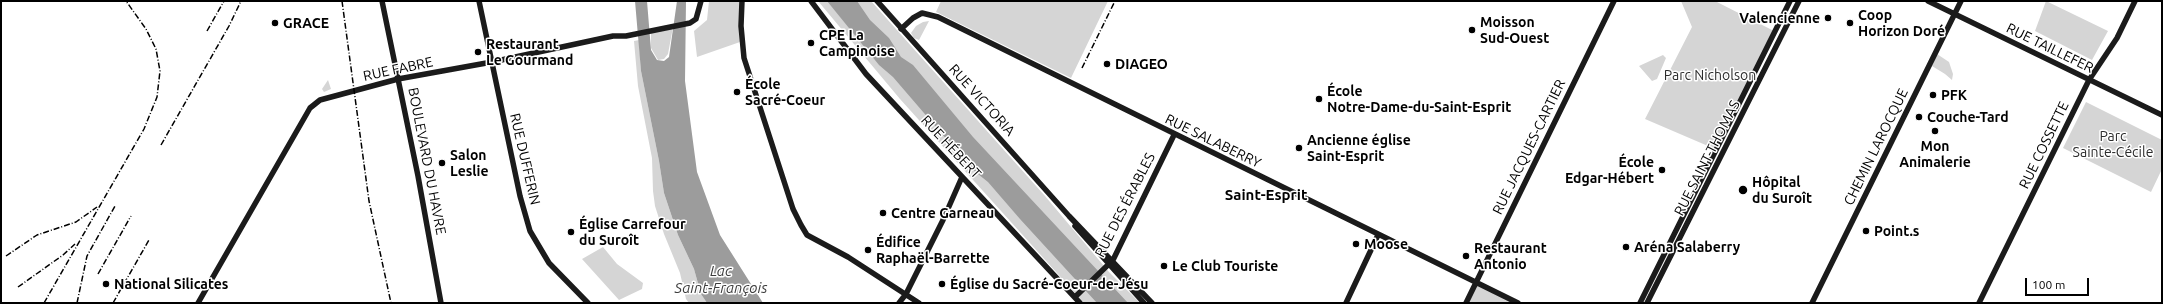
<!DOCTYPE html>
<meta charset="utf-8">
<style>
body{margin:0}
#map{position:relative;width:2163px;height:304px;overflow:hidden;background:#fff;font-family:Ubuntu,sans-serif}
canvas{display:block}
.frame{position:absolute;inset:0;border:2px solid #000;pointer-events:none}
.scale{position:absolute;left:2025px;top:278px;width:64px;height:18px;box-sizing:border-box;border:2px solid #000;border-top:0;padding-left:5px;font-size:12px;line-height:14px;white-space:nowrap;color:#000;-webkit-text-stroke:3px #fff;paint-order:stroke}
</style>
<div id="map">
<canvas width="2163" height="304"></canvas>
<div class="frame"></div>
<div class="scale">100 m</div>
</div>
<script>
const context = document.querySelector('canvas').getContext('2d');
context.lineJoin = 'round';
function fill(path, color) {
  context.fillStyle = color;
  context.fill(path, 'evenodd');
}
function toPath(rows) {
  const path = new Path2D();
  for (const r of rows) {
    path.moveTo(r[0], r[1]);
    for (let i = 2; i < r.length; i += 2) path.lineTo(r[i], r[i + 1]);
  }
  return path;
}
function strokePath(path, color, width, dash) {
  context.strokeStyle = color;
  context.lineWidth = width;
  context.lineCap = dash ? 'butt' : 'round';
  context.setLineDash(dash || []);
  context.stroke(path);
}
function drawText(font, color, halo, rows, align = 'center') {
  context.font = font + ' Ubuntu,sans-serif';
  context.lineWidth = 3;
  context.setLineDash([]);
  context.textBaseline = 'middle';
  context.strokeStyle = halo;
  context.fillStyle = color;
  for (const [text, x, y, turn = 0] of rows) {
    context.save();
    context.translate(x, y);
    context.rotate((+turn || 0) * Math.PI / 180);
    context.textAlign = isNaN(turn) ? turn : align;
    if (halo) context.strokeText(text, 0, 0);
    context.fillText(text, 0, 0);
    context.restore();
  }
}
fill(toPath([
 [709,1,740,1,740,42,697,57,694,31,707,20],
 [818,1,871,1,1045,196,1109,272,1140,303,1084,303,900,99],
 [941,1,1108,1,1071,78,936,12],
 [1681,1,1715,1,1774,31,1715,149,1645,119,1692,27],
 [2046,1,2108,31,2092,60,2035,31],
 [929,21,919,40,914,38,911,33,916,26,923,22],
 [673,27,668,54,664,59,658,60,651,48,651,32],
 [639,40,641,71,659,161,664,193,678,235,694,269,701,294,707,303,689,303,686,299,680,273,664,234,655,206,653,191,652,158,638,86,634,41],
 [1937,54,1949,62,1953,74,1952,80,1945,74,1932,66],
 [1663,55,1666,58,1657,79,1652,81,1639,66],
 [328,80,331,89,324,92,322,89],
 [2086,102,2162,140,2162,169,2151,192,2063,148],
 [603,247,617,264,643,283,642,289,619,300,582,259],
 [1476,282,1518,303,1466,303]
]), '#d5d5d5');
fill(toPath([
 [635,1,647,1,651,50,657,60,664,61,669,57,677,1,686,1,685,81,697,172,720,235,763,303,707,303,701,294,694,269,678,235,664,193,659,161,641,71],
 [827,1,857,1,870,20,889,38,901,57,913,65,973,137,1128,303,1097,303,1020,219,988,182,973,170,893,77,879,65]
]), '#9c9c9c');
strokePath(toPath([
 [382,1,418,176,441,303],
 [479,1,520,196,530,231,549,263,588,303],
 [742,1,741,26,744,58,793,209,801,225,807,235,848,257,919,303],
 [811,1,866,74,1080,303],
 [877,1,1069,216,1152,303],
 [1928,1,2162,115],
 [901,29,913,18,922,13,938,17,1518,303],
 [1075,226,1144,303],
 [1075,297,1113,260,1174,135],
 [198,303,310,108,320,100,398,79,492,62,613,36,626,36,690,23,696,19,701,1],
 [899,303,906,294,943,220,962,177],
 [1346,303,1378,235],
 [1466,303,1614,1],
 [1640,303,1790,1],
 [1647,303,1799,1],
 [1812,303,1961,1],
 [1979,303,2089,80,2117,38,2135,1]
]), '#1b1b1b', 5.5);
strokePath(toPath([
 [342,1,369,201,391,303],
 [207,31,224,1],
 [1082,68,1115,1],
 [161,145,229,26,241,1],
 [6,256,37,235,76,222,97,207],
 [98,274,131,216],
 [18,287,63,255,75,244],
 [44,303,144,129,157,97,160,71,156,49,146,29,126,1],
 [77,303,87,256,115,206],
 [113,303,149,240]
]), '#000', 1.5, [6, 2, 1, 2]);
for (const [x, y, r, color] of [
 [1828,18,4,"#000"],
 [275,23,4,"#000"],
 [1850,23,4,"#000"],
 [1472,30,4,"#000"],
 [811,43,4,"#000"],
 [478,52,4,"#000"],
 [1107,64,4,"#000"],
 [737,92,4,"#000"],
 [1933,95,4,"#000"],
 [1319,99,4,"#000"],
 [1919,117,4,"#000"],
 [1935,131,4,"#000"],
 [1299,148,4,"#000"],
 [442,163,4,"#000"],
 [1662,170,4,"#000"],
 [1743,190,5,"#000"],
 [883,213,4,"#000"],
 [1866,231,4,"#000"],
 [571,232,4,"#000"],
 [1356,244,4,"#000"],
 [1626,247,4,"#000"],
 [868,250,4,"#000"],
 [1466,256,4,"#000"],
 [1164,266,4,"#000"],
 [106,284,4,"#000"],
 [942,284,4,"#000"]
]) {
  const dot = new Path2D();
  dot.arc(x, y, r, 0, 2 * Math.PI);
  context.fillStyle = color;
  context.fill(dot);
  strokePath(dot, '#fff', 1.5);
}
drawText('bold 14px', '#000', '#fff', [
 ["Coop",1858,15],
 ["Horizon Doré",1858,31],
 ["Valencienne",1820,18,"right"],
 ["Moisson",1480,22],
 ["Sud-Ouest",1480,38],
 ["GRACE",283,23],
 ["CPE La",819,35],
 ["Campinoise",819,51],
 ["Restaurant",486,44],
 ["Le Gourmand",486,60],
 ["DIAGEO",1115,64],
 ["École",745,84],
 ["Sacré-Coeur",745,100],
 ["École",1327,91],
 ["Notre-Dame-du-Saint-Esprit",1327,107],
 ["PFK",1941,95],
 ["Couche-Tard",1927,117],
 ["Ancienne église",1307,140],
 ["Saint-Esprit",1307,156],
 ["Mon",1935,146,"center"],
 ["Animalerie",1935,162,"center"],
 ["Salon",450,155],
 ["Leslie",450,171],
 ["École",1654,162,"right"],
 ["Edgar-Hébert",1654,178,"right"],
 ["Hôpital",1752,182],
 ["du Suroît",1752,198],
 ["Centre Garneau",891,213],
 ["Église Carrefour",579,224],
 ["du Suroît",579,240],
 ["Point.s",1874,231],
 ["Édifice",876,242],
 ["Raphaël-Barrette",876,258],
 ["Moose",1364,244],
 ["Aréna Salaberry",1634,247],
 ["Restaurant",1474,248],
 ["Antonio",1474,264],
 ["Le Club Touriste",1172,266],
 ["National Silicates",114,284],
 ["Église du Sacré-Coeur-de-Jésu",950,284]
], 'left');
drawText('14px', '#000', '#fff', [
 ["RUE TAILLEFER",2050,48,26],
 ["RUE FABRE",398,69,-12],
 ["RUE VICTORIA",982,100,48],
 ["RUE SALABERRY",1213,141,26],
 ["RUE COSSETTE",2044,145,-64],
 ["RUE HÉBERT",951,147,47],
 ["RUE JACQUES-CARTIER",1529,147,-64],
 ["CHEMIN LAROCQUE",1876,147,-64],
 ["RUE SAINT-THOMAS",1707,158,-63],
 ["RUE DUFFERIN",525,159,77],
 ["BOULEVARD DU HAVRE",427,161,79],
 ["RUE DES ÉRABLES",1125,205,-63]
]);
drawText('14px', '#2c2c2c', '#fff', [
 ["Parc Nicholson",1710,75],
 ["Parc",2113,136],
 ["Sainte-Cécile",2113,152]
]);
drawText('bold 15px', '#000', '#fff', [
 ["Saint-Esprit",1266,195]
]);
drawText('italic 15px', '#3d3d3d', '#fff', [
 ["Lac",721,271],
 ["Saint-François",721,288]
]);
</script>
